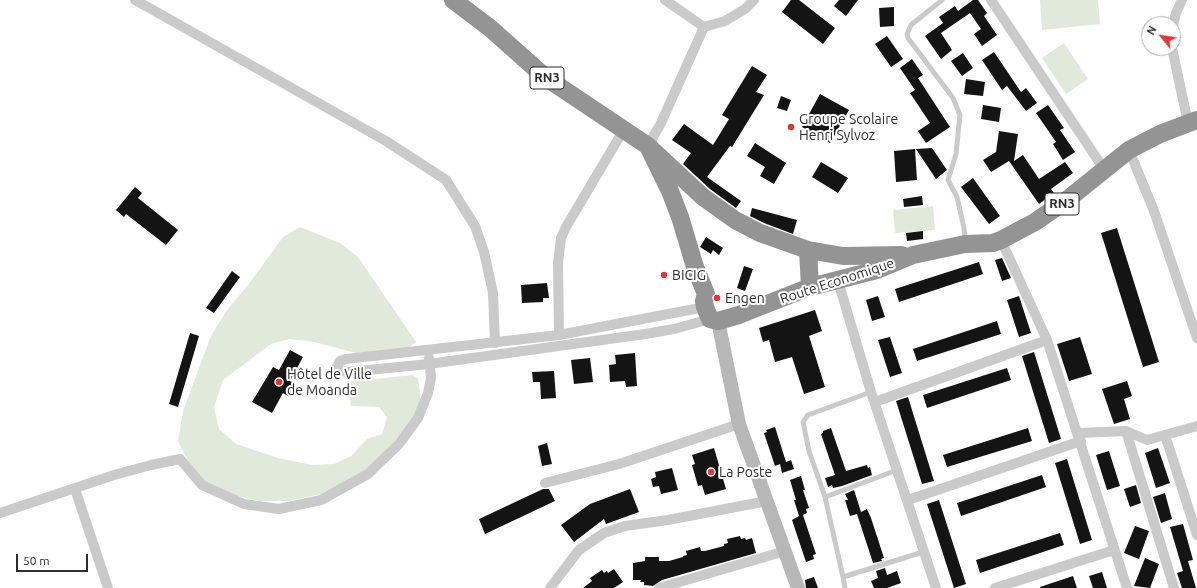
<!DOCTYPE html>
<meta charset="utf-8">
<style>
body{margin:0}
#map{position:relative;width:1197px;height:588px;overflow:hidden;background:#fff;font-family:Ubuntu,sans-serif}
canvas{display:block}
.north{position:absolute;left:1141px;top:16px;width:40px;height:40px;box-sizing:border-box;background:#fff;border:1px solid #ababab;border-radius:50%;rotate:300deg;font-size:11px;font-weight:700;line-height:16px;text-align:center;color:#2d2d2d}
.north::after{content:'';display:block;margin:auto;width:14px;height:18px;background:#e13731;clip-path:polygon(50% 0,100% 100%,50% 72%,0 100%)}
.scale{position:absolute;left:16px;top:554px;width:72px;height:18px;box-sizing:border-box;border:2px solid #2d2d2d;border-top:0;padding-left:5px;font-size:12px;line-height:14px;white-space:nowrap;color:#2d2d2d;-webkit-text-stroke:3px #fff;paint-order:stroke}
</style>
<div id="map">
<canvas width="1197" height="588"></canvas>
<div class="north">N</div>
<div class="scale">50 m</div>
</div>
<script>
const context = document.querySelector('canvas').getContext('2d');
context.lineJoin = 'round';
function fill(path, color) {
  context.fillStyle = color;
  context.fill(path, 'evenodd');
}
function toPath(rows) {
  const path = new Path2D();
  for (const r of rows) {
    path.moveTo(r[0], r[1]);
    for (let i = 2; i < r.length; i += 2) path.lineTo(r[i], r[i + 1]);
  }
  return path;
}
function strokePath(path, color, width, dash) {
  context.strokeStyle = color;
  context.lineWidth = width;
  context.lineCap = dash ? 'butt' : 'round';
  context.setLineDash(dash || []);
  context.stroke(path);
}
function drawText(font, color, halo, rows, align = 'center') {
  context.font = font + ' Ubuntu,sans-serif';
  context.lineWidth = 4;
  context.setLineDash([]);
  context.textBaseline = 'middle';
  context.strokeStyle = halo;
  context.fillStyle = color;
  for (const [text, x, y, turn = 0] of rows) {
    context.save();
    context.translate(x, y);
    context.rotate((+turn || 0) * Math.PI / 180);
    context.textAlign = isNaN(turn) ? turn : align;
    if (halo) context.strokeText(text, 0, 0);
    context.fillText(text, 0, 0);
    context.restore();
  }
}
fill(toPath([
 [1040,0,1098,0,1100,24,1042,30],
 [1064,43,1088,79,1066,94,1042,58],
 [933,206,935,230,895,233,893,210],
 [300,227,340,243,358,257,416,342,408,348,356,353,314,342,289,339,271,344,223,380,214,407,219,429,236,444,278,458,312,465,334,464,351,456,367,439,382,434,387,417,379,407,351,406,348,382,412,375,418,378,421,399,414,417,379,461,355,477,321,494,290,501,259,501,230,494,196,476,178,441,183,411,211,336,227,310,248,285,283,237]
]), '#e1eada');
fill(toPath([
 [791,0,799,0,835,28,823,44,782,12],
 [839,0,858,0,846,16,834,6],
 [973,0,978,0,987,13,984,16,997,35,982,46,974,34,981,29,970,13,941,33,952,50,941,59,925,36,943,23,939,17,955,6,958,11],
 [894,7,894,26,880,27,879,8],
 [887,36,903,59,891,67,875,44],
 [994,52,1021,92,1026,88,1037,103,1026,111,1007,86,1002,90,982,60],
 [963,53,973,68,962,76,951,61],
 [912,59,923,75,918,78,950,127,926,143,918,131,930,123,910,93,915,90,900,68],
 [752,66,767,75,756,92,764,95,732,147,730,146,707,177,741,201,736,208,710,189,683,164,691,153,672,140,684,124,713,145,729,119,722,115],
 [966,79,985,82,983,96,964,94],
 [820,94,849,110,830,143,802,127],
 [781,96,791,100,787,111,777,108],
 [983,105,1001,108,999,122,981,119],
 [1048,105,1064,128,1060,130,1075,152,1063,160,1053,144,1056,142,1036,113],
 [999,131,1018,134,1014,161,1023,155,1039,179,1065,162,1073,173,1051,189,1054,193,1039,204,1009,161,991,172,983,160,996,152],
 [755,143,786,163,774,184,760,176,765,167,747,156],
 [932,148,947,170,936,179,916,149],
 [915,149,917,180,896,182,894,151],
 [821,162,848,178,838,193,812,177],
 [973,178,1000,216,989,224,961,187],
 [135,187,142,193,138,198,178,230,166,245,126,214,124,217,116,210],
 [922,196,923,205,904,207,903,199],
 [752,208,797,220,793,234,764,223,750,216],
 [1117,228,1159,362,1143,367,1101,233],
 [923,231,923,239,907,241,906,233],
 [706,237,723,248,719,255,713,250,711,254,700,247],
 [1002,258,1011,278,1002,281,995,260],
 [979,262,983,274,899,302,895,289],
 [744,266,753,269,745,291,737,288],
 [232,271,240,277,214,313,206,308],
 [547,283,549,298,543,298,543,302,522,303,521,285],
 [878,296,885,317,872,321,866,300],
 [1019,296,1031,333,1019,337,1007,300],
 [815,310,822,331,809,336,825,387,804,394,792,357,775,362,769,340,763,342,759,328],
 [997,321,1001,334,917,361,913,349],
 [190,333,199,336,178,407,169,404],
 [890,337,902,373,890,377,878,340],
 [1080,337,1092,374,1069,381,1057,344],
 [290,350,303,357,290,381,295,384,288,396,283,393,272,413,252,402,273,367,279,370],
 [1034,352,1061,439,1049,443,1022,356],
 [635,353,637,386,626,387,625,381,610,382,609,365,616,364,615,355],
 [590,358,593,382,574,384,571,360],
 [1007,368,1011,380,927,408,923,395],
 [554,371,556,398,541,399,540,382,533,382,532,372],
 [1127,381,1132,396,1124,399,1130,419,1114,424,1102,389],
 [908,397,934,481,922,484,896,401],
 [775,427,786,462,791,460,794,469,782,473,780,464,775,466,764,433,767,432,766,430],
 [831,428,846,471,867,465,868,468,870,467,872,475,842,486,833,488,832,485,828,487,825,478,835,475,821,434,823,433,823,431],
 [1028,428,1032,441,947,467,943,455],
 [547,443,552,464,542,466,538,446],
 [714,448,726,489,705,495,702,485,698,486,692,465,695,464,692,455],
 [1158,448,1170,483,1156,488,1145,453],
 [1109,451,1120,486,1107,490,1096,455],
 [1067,459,1092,540,1080,544,1055,463],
 [672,468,678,490,661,494,659,486,653,487,651,479,656,477,655,472],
 [1042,475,1046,487,961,516,957,503],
 [801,476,805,490,803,490,809,508,806,509,807,513,803,515,816,554,813,555,814,559,806,562,792,520,799,516,794,500,796,500,790,480],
 [1136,485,1141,503,1130,507,1124,489],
 [543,489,549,489,555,501,485,534,479,519],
 [630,489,639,512,606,524,604,519,574,542,561,525,590,504],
 [854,490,861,512,867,509,871,518,884,558,881,559,882,561,873,563,857,514,850,516,845,500,848,500,845,494],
 [1165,493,1172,519,1161,523,1153,497],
 [939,500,966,584,954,588,927,504],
 [1183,524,1193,560,1188,561,1196,588,1182,588,1177,573,1183,571,1170,527],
 [1135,526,1149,531,1139,559,1124,553],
 [1060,533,1064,545,980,573,976,560],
 [740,536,741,539,745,538,746,540,752,538,756,553,662,580,653,586,644,585,644,582,640,582,641,580,633,580,633,563,645,561,645,557,659,557,659,561,669,561,683,557,683,556,687,555,686,551,700,547,701,551,705,551,724,546,724,544,728,543,727,539],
 [1145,558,1159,564,1150,588,1134,586],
 [885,568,887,575,897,571,901,583,887,588,874,588,871,581,878,578,876,571],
 [614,569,623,582,614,588,583,588,592,581,590,578,602,570,604,573,607,571,608,573],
 [1102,572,1107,588,1093,588,1089,576],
 [1073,576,1077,588,1040,588,1040,587],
 [814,577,818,588,806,588,805,580]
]), '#141414');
strokePath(toPath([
 [942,0,911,25,907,34,908,38,953,98,960,115,956,154,948,180,957,197,964,228,965,241],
 [825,497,897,470],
 [843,577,825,497,809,451,803,422,808,415,871,392],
 [845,588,843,577,923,552]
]), '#cacaca', 5);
strokePath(toPath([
 [135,0,386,141,446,180,475,226,484,252,493,293,495,343],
 [665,0,704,27],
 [991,0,1104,169],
 [1173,26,1176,13,1182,0],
 [1172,48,1188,123],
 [648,146,661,123,704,27,725,21,745,9,754,0],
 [1129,150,1154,211,1197,338],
 [1001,240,1047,340,1127,588],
 [838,281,871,392,936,588],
 [705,307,559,335,346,359,340,361,337,367,341,371,348,372,429,364,645,334,674,329,710,319],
 [559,335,558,263,561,238,566,227,623,131],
 [875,402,1047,340],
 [1126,431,1174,588],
 [1078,433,1126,431,1147,440,1197,426],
 [1165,435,1197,535],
 [545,483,619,464,739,424],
 [75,489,108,588],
 [908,500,1081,441],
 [0,513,114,475,151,465,180,459,202,485,244,504,279,509,321,500,368,474,399,444,418,418,428,393,431,378,429,358],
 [550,588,579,550,604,533,625,526,668,520,767,501],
 [659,588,785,551],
 [995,588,1114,550]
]), '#cacaca', 10);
strokePath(toPath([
 [718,321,739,424,798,588]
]), '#b7b7b7', 14);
strokePath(toPath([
 [453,0,490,28,545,77,648,146,703,197,735,220,760,233,808,250,843,256,902,255],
 [648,146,670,191,680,217,695,267,706,294,704,301,705,307,710,319,718,321,739,315,810,287,877,270,913,255,965,244,993,243,1001,240,1035,222,1068,199,1129,150,1160,134,1197,120],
 [808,250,810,287]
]), '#949494', 18);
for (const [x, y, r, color] of [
 [791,127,4,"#e13731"],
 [664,275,4,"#e13731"],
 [717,298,4,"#e13731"],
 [279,382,4,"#e13731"],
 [711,472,4,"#e13731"]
]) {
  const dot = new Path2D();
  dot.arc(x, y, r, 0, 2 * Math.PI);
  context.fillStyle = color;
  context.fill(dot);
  strokePath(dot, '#fff', 1.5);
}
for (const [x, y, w] of [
 [547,78,34],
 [1062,204,34]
]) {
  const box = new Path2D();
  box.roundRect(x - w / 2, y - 11, w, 22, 3);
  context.fillStyle = '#fff';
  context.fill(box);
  strokePath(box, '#2d2d2d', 1);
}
drawText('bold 13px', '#2d2d2d', null, [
 ["RN3",547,78],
 ["RN3",1062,204]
]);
drawText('14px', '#2d2d2d', '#fff', [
 ["Groupe Scolaire",799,119],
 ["Henri Sylvoz",799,135],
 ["BICIG",672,275],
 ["Engen",725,298],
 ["Hôtel de Ville",287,374],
 ["de Moanda",287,390],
 ["La Poste",719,472]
], 'left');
drawText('14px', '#2d2d2d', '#fff', [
 ["Route Economique",837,281,-18]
]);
</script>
